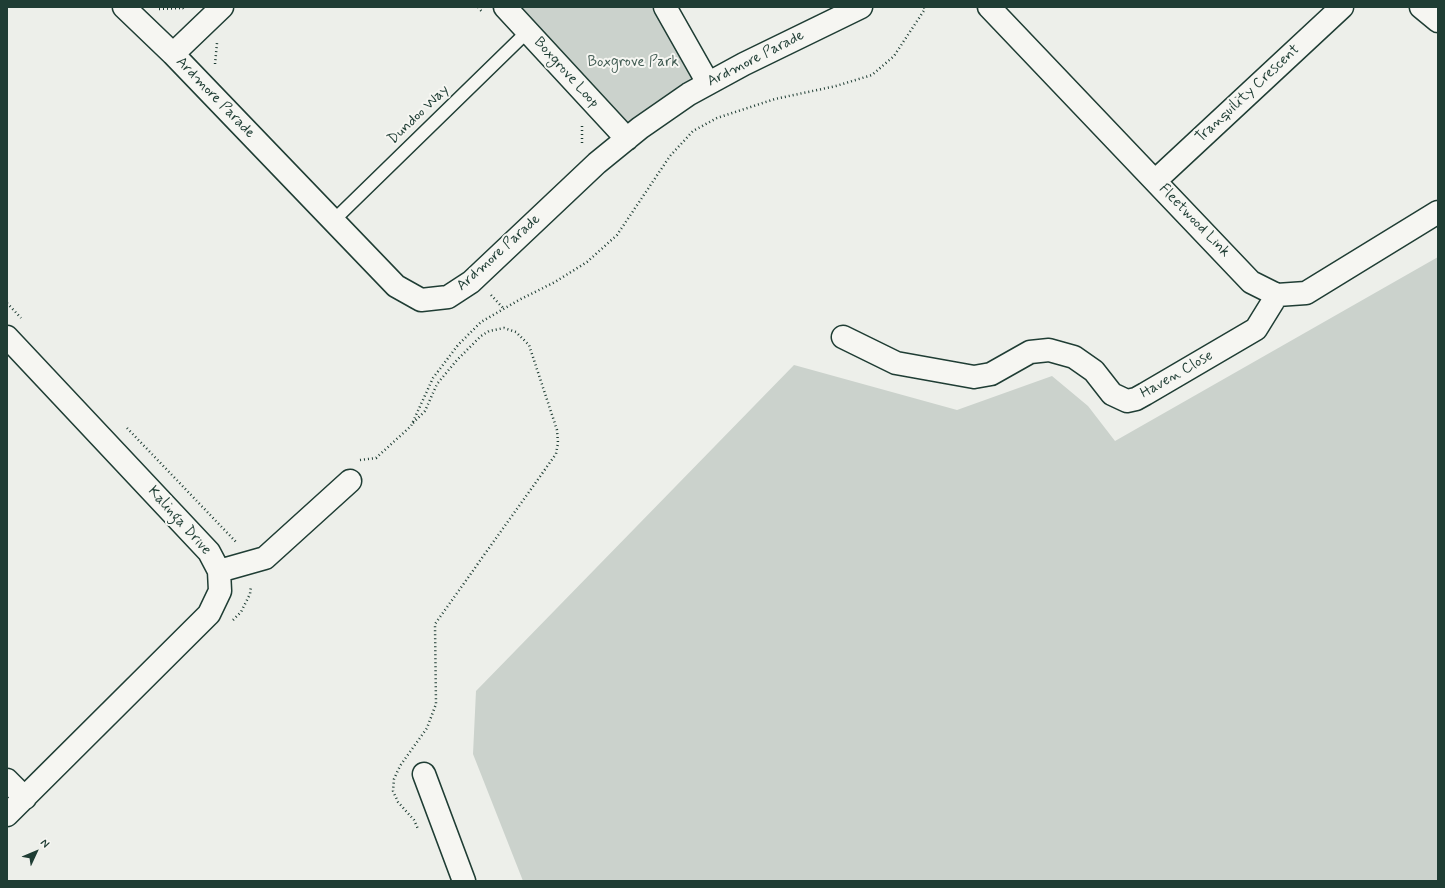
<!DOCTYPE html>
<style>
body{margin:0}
#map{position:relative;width:1445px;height:888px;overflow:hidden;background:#edefea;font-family:Mynerve,sans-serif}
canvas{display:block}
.frame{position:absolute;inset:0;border:8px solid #1f3d34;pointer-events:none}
.north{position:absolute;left:16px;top:832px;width:40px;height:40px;-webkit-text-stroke:3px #f6f6f2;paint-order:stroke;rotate:46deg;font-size:11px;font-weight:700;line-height:16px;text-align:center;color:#1f3d34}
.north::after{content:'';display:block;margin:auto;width:14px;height:18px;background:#1f3d34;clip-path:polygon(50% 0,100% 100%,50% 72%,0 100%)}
</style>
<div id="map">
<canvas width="1445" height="888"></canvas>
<div class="frame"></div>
<div class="north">N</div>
</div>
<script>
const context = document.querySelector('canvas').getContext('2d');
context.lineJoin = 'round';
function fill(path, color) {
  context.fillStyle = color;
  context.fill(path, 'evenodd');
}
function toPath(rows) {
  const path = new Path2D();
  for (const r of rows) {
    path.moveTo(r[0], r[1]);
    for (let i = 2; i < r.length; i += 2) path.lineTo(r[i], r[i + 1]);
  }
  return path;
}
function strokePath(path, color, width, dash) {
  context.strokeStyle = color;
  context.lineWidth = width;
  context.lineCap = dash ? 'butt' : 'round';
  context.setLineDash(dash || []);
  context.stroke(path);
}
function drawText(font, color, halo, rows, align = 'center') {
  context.font = font + ' Mynerve,sans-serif';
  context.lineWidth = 4;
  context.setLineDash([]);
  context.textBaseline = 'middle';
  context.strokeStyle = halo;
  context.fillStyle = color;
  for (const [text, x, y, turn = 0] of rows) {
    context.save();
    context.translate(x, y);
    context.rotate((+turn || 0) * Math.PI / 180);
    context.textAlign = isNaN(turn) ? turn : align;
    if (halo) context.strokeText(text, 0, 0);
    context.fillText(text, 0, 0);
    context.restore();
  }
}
fill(toPath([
 [505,7,665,7,708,83,627,139],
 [1438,257,1438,881,523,881,473,754,476,691,794,365,957,410,1052,376,1088,406,1115,441]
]), '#cbd2cc');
const service = toPath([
 [332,222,528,31]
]);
const minor = toPath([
 [124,7,173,54,396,286,421,300,448,297,471,282,597,163,640,128,689,94,744,64,861,7],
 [505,7,627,139],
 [665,7,708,83],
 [989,7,1251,282,1277,295,1306,293,1438,212],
 [1421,7,1438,21],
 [173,54,222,7],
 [1155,181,1342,7],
 [7,337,209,552,219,571,220,591,209,614,7,815],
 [843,337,896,363,974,377,991,374,1030,352,1049,350,1074,357,1094,371,1112,394,1127,401,1136,399,1145,394,1256,329,1277,295],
 [219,571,265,558,350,481],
 [424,774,464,881],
 [7,780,25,798]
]);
strokePath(service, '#1f3d34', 15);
strokePath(minor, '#1f3d34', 25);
strokePath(toPath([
 [478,7,483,13],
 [159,9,183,8,185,10],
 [215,64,217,43],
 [582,126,582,145],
 [491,295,504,309],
 [7,303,21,318],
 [413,423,425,411,437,384,457,360,481,336,489,331,504,328,516,332,529,345,557,430,558,443,556,454,435,624,436,704,427,728,400,766,394,779,393,791,398,802,414,820,418,829],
 [127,428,237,543],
 [360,460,376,458,411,426,433,378,458,345,481,322,519,300,555,282,587,262,617,235,670,156,693,131,717,118,775,99,836,86,872,75,894,56,925,9,924,7],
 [233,620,241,612,250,594,251,586]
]), '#1f3d34', 2.5, [1, 3]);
strokePath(service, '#f6f6f2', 12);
strokePath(minor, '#f6f6f2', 22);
drawText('15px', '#1f3d34', '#f6f6f2', [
 ["Ardmore Parade",756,59,-27],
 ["Boxgrove Loop",566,73,48],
 ["Tranquility Crescent",1248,94,-43],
 ["Ardmore Parade",215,98,46],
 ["Dundoo Way",419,115,-44],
 ["Fleetwood Link",1194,221,46],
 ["Ardmore Parade",499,253,-42],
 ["Haven Close",1177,375,-30],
 ["Kalinga Drive",179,521,48]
]);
drawText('15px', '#415b52', '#f6f6f2', [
 ["Boxgrove Park",633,63]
]);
</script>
